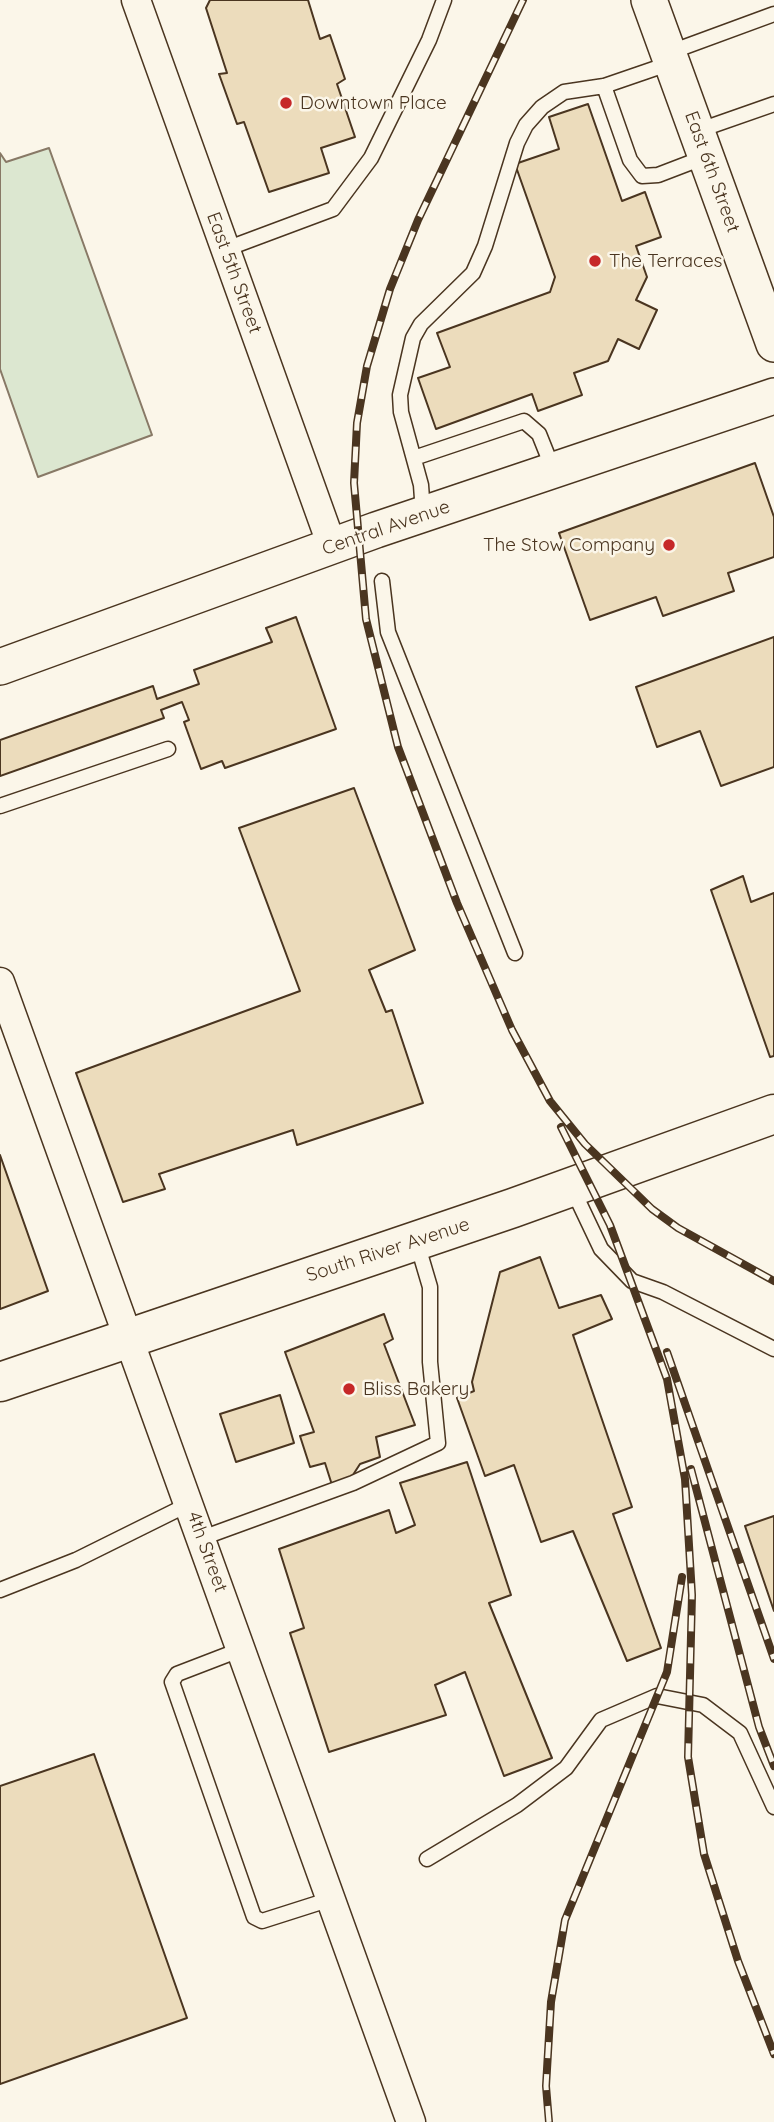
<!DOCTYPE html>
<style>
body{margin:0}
canvas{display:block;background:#fbf6e9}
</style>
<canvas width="774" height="2122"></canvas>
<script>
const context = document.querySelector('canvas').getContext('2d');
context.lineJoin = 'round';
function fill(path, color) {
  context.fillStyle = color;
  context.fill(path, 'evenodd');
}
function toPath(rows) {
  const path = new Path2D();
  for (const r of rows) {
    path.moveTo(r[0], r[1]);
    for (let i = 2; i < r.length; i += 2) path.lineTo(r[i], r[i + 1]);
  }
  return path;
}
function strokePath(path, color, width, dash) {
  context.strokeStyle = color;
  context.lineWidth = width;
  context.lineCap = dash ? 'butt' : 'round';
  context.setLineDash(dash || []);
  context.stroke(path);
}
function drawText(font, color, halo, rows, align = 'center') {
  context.font = font + ' Quicksand,sans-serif';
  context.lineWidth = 5;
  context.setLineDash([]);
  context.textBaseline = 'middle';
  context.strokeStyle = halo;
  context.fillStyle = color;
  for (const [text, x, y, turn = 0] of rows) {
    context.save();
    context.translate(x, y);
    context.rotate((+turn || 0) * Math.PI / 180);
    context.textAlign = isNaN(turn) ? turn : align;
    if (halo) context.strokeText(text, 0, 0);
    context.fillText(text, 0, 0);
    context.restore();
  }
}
const green = toPath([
 [49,148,152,435,38,477,0,369,0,153,6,162,49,148]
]);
fill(green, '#dce7d0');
strokePath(green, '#887966', 2);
const building = toPath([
 [210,0,308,0,320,39,330,35,345,79,337,84,355,137,321,148,329,173,269,192,244,122,237,124,219,74,227,73,206,8,210,0],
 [588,104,622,201,645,192,661,237,636,246,647,277,636,300,657,310,639,349,618,339,608,361,574,373,582,395,538,411,532,394,436,429,418,378,450,367,437,333,550,292,555,277,515,164,559,149,549,117,588,104],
 [755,463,774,517,774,557,728,573,734,591,663,616,656,597,590,620,559,533,755,463],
 [296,617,336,729,225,768,222,761,201,769,184,722,189,720,182,702,161,710,164,718,0,776,0,740,153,686,157,699,199,684,194,670,272,642,266,628,296,617],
 [774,637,774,767,721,786,700,731,657,747,636,687,774,637],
 [354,788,415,950,369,970,386,1012,392,1010,423,1103,297,1145,293,1130,159,1174,165,1189,123,1202,76,1073,300,991,239,828,354,788],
 [743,876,751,902,774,893,774,1056,770,1057,711,890,743,876],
 [0,1155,48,1291,0,1309,0,1155],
 [540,1257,559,1308,601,1295,612,1319,573,1335,632,1507,613,1514,661,1648,627,1661,573,1531,541,1542,514,1465,485,1476,457,1398,474,1391,472,1382,500,1272,540,1257],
 [384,1314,393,1339,384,1344,415,1425,376,1437,380,1457,360,1464,351,1478,332,1485,325,1463,310,1467,300,1436,314,1432,285,1352,384,1314],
 [280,1395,294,1443,236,1462,220,1414,280,1395],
 [467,1462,511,1595,489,1603,552,1758,504,1776,465,1672,435,1685,446,1715,329,1752,290,1633,304,1628,279,1549,389,1510,396,1533,415,1525,400,1483,467,1462],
 [774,1516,774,1611,745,1526,774,1516],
 [94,1754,187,2018,0,2084,0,1786,94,1754]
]);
fill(building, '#ecdcbc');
strokePath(building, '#4a3520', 2);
const service = toPath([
 [668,53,774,14],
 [604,86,630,160,642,176,658,175,705,157],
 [697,131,774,104],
 [226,249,333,209,371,158,429,40,444,0],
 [414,458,524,421,539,434,553,469],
 [423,513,421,485,401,412,400,395,413,338,421,324,473,273,485,246,517,143,526,125,542,107,564,92,604,86,671,63],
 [382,581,388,632,515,953],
 [0,806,168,749],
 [573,1190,601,1249,632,1281,663,1292,774,1349],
 [202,1538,353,1483,438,1443,430,1362,430,1287,417,1243],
 [0,1590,76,1560,189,1504],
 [242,1649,177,1674,172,1682,254,1917,262,1921,331,1899],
 [427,1859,517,1805,566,1768,601,1720,657,1696,703,1705,740,1733,774,1807]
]);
const minor = toPath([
 [136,0,332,546],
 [0,982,411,2122]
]);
const tertiary = toPath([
 [649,0,774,344],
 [0,667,376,530,774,396]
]);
const secondary = toPath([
 [0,1382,513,1208,774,1114]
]);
strokePath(service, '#4a3520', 17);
strokePath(minor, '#4a3520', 31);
strokePath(tertiary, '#4a3520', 38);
strokePath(secondary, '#4a3520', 41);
strokePath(service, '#fbf6e9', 14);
strokePath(minor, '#fbf6e9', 28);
strokePath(tertiary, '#fbf6e9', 35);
strokePath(secondary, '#fbf6e9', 38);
const rail = toPath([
 [523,0,418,220,390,289,367,366,357,423,354,483,366,619,398,747,457,903,512,1030,550,1101,585,1144,652,1209,678,1228,774,1281],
 [561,1127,610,1225,667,1379,685,1479,692,1595,688,1757,704,1854,738,1961,774,2054],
 [667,1352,774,1659],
 [691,1469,759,1727,774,1766],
 [549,2122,546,2086,551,2002,565,1920,667,1672,682,1577]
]);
strokePath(rail, '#4a3520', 8);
strokePath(rail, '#fbf6e9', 5, [16]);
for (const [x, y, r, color] of [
 [286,103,7,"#c62828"],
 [595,261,7,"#c62828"],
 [669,545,7,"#c62828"],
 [349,1389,7,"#c62828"]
]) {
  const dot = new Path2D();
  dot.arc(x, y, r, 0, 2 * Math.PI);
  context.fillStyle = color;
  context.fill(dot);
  strokePath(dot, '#fbf6e9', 2.5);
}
drawText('19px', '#4a3520', '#fbf6e9', [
 ["Downtown Place",300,103],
 ["The Terraces",609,261],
 ["The Stow Company",655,545,"right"],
 ["Bliss Bakery",363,1389]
], 'left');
drawText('19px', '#4a3520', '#fbf6e9', [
 ["East 6th Street",712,172,70],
 ["East 5th Street",234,273,70],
 ["Central Avenue",386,528,-19],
 ["South River Avenue",388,1250,-18],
 ["4th Street",207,1552,70]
]);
</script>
